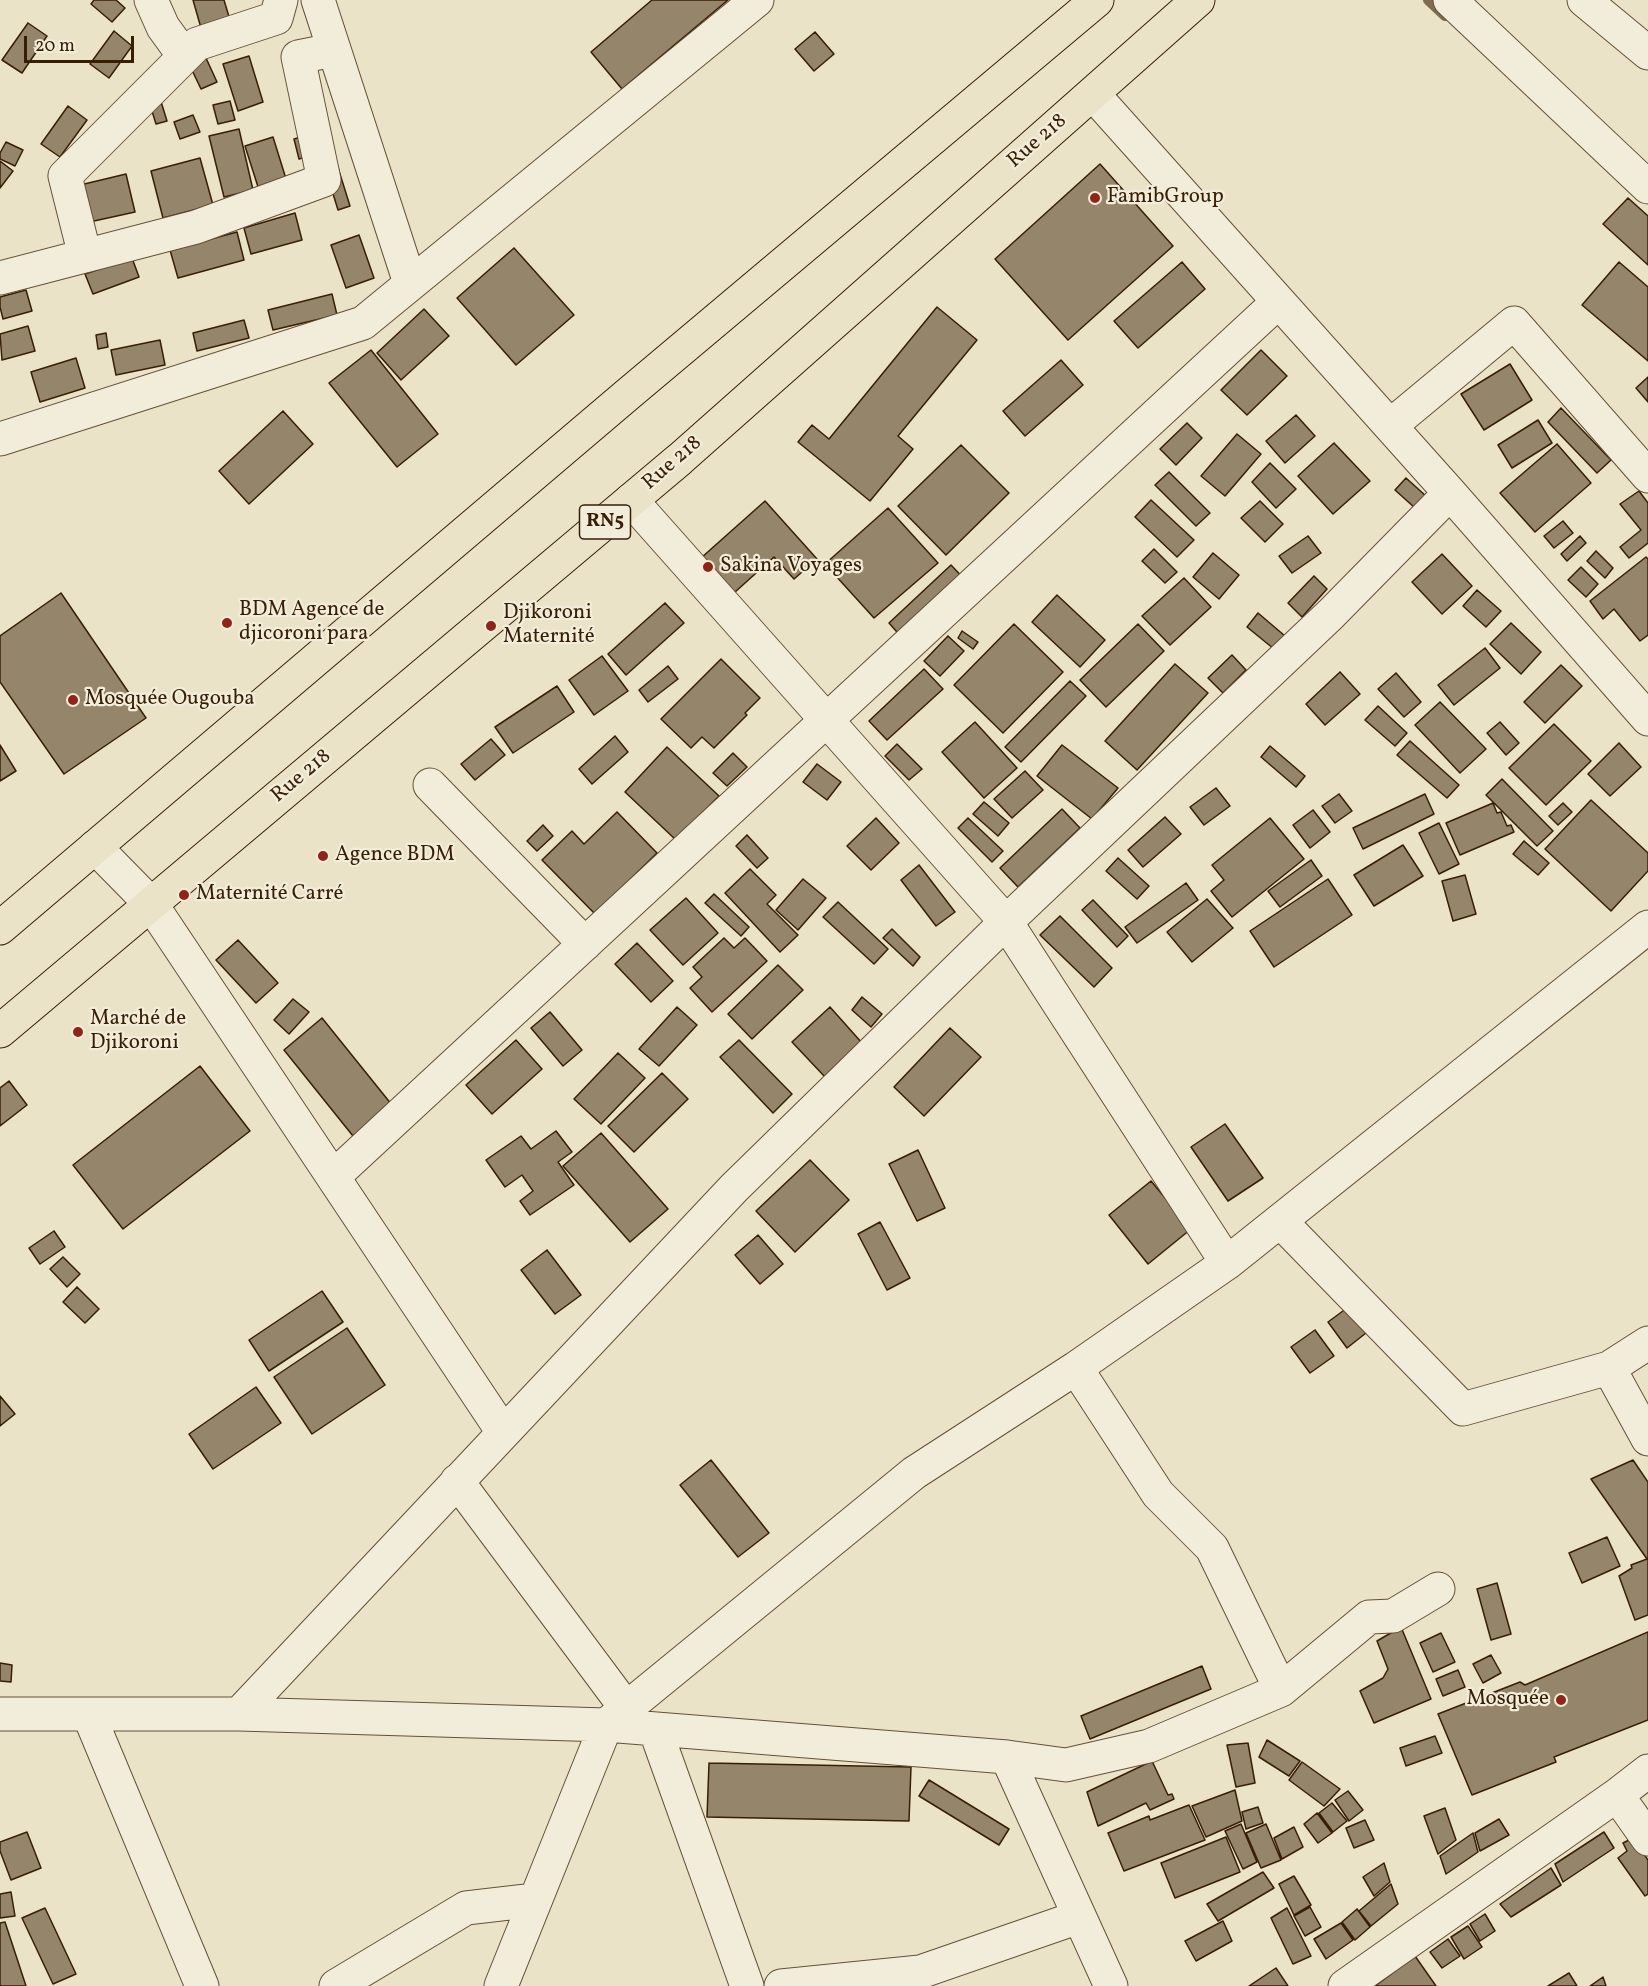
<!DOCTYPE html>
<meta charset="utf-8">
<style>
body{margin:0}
#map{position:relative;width:1648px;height:1986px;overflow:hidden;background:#ebe3c8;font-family:Vollkorn,serif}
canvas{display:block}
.scale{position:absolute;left:24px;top:36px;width:110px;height:27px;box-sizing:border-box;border:3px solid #381f04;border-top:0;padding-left:8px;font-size:18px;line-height:21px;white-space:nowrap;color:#381f04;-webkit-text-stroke:4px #f2eddb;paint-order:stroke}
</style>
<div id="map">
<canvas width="1648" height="1986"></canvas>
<div class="scale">20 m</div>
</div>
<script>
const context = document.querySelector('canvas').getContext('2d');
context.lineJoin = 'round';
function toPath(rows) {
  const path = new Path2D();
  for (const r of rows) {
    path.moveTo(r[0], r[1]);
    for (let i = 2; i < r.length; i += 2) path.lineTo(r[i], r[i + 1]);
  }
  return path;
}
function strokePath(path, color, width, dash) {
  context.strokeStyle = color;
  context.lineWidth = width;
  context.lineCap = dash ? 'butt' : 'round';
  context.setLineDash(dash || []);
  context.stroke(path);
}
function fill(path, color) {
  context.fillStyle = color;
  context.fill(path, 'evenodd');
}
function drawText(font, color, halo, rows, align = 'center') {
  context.font = font + ' Vollkorn,serif';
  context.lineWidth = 4.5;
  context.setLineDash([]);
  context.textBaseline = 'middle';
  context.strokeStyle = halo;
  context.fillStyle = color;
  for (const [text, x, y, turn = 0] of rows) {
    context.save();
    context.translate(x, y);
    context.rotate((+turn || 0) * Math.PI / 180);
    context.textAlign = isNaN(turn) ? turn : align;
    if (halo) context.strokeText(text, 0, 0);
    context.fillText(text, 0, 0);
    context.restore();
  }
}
strokePath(toPath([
 [1428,0,1445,16]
]), '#7f6c51', 10);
const building = toPath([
 [94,0,116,0,125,8,112,22,91,4,94,0],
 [193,0,224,0,230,20,201,28,193,0],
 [652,0,728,0,622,89,591,52,652,0],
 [28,23,47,36,22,73,2,60,28,23],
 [114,31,132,46,109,78,90,64,114,31],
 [815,32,834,54,814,71,795,49,815,32],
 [249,56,263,102,238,111,223,64,249,56],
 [206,58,217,82,201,89,190,66,206,58],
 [159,95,167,121,156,124,148,98,159,95],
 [230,101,235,120,218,124,213,105,230,101],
 [68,106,87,120,60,157,41,144,68,106],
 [193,115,200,132,180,139,174,122,193,115],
 [239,129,253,190,224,197,209,136,239,129],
 [312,134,317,154,299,159,294,139,312,134],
 [273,137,287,182,259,190,245,146,273,137],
 [6,142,23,150,15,166,0,159,0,153,6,142],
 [200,158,213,205,163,218,151,171,200,158],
 [335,158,350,206,338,210,323,161,335,158],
 [0,161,13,171,0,188,0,161],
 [1100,164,1173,246,1068,340,995,259,1100,164],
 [126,174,135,212,85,223,76,186,126,174],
 [1628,198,1648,216,1648,265,1603,224,1628,198],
 [295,213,302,240,251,254,244,228,295,213],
 [237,232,244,260,178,278,170,250,237,232],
 [359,235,374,278,346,288,331,245,359,235],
 [514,248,574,315,516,365,457,298,514,248],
 [132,258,139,277,93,294,85,274,132,258],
 [1182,262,1205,289,1138,348,1114,321,1182,262],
 [1619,262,1648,287,1648,361,1582,305,1619,262],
 [26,290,32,311,3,319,0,307,0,297,26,290],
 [332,294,337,315,273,330,268,310,332,294],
 [937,307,977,340,898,436,913,449,870,501,798,442,812,425,829,439,937,307],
 [424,309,449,336,401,380,377,353,424,309],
 [244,320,249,338,197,351,193,333,244,320],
 [28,326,35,351,2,360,0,334,28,326],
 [106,333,108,347,98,349,96,335,106,333],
 [160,340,165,365,116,375,111,350,160,340],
 [371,350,438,434,397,467,329,383,371,350],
 [1261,350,1287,376,1247,415,1221,390,1261,350],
 [76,358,85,388,40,402,31,372,76,358],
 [1061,360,1083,385,1025,436,1003,411,1061,360],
 [1510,364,1532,400,1484,430,1461,394,1510,364],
 [1648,377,1648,402,1636,388,1648,377],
 [1561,408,1611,460,1597,473,1548,422,1561,408],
 [283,411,313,444,249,504,219,471,283,411],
 [1296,415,1315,436,1285,463,1266,441,1296,415],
 [1538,420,1552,443,1512,468,1498,445,1538,420],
 [1187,423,1202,438,1176,465,1160,449,1187,423],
 [1237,434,1261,454,1225,496,1201,476,1237,434],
 [1334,443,1370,481,1333,514,1298,476,1334,443],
 [1557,444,1591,483,1535,532,1500,493,1557,444],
 [961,445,1009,493,946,555,898,506,961,445],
 [1270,463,1296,489,1276,508,1252,482,1270,463],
 [1169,472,1210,513,1196,526,1155,485,1169,472],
 [1406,478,1426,496,1415,508,1395,490,1406,478],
 [1639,491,1648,503,1648,543,1629,558,1620,547,1641,530,1620,504,1639,491],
 [1151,500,1194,540,1177,557,1135,517,1151,500],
 [765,501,817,559,794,579,774,557,725,601,692,566,765,501],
 [1260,501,1283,524,1265,542,1241,518,1260,501],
 [888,508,938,563,874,618,825,564,888,508],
 [1563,521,1573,533,1554,548,1544,536,1563,521],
 [1308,536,1321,553,1292,573,1279,556,1308,536],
 [1580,536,1586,543,1567,561,1561,554,1580,536],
 [1154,549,1177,572,1165,583,1142,561,1154,549],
 [1596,551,1613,568,1605,578,1587,561,1596,551],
 [1213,553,1239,575,1219,599,1193,577,1213,553],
 [1442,554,1472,586,1442,614,1412,582,1442,554],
 [1646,557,1648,559,1648,635,1640,641,1614,609,1603,619,1590,601,1646,557],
 [951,565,967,582,904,640,889,623,951,565],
 [1581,567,1598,584,1586,597,1568,580,1581,567],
 [1314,576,1327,589,1302,617,1288,603,1314,576],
 [1184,578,1211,607,1170,645,1142,616,1184,578],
 [1477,590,1501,611,1486,627,1463,606,1477,590],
 [61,593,146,718,64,774,0,682,0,636,61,593],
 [1057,595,1105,640,1080,667,1032,622,1057,595],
 [665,603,684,623,626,675,608,654,665,603],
 [1258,613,1285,636,1274,649,1247,627,1258,613],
 [1511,623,1541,652,1521,674,1490,644,1511,623],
 [1014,624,1063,672,1003,733,954,685,1014,624],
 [1138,624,1164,651,1106,707,1080,680,1138,624],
 [962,631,978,642,973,649,958,638,962,631],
 [948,636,964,651,940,676,924,661,948,636],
 [1485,648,1500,668,1454,705,1438,685,1485,648],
 [1232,655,1246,670,1223,693,1208,678,1232,655],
 [602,656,628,691,594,715,569,680,602,656],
 [721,659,760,698,745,713,747,715,714,748,702,737,691,748,661,719,721,659],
 [1175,664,1208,693,1137,770,1105,741,1175,664],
 [1561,665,1582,686,1545,723,1524,702,1561,665],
 [668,666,678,679,648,702,639,690,668,666],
 [924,669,943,689,887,740,869,721,924,669],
 [1340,672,1360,694,1325,725,1306,704,1340,672],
 [1396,673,1421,702,1404,717,1378,689,1396,673],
 [1070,681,1086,696,1021,762,1005,747,1070,681],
 [557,686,574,712,513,753,495,727,557,686],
 [1440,702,1486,749,1460,773,1415,725,1440,702],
 [1378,706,1407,733,1395,746,1365,720,1378,706],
 [975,722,1017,768,984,798,942,752,975,722],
 [1500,722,1519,743,1506,755,1487,733,1500,722],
 [1554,724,1591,761,1546,805,1509,768,1554,724],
 [615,736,628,752,592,784,579,769,615,736],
 [491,739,505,755,475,780,461,764,491,739],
 [1410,741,1459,785,1447,798,1397,755,1410,741],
 [1619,743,1641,767,1610,796,1588,774,1619,743],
 [897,744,922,769,909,780,885,756,897,744],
 [0,745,16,771,0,781,0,745],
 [1062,745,1118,788,1092,819,1037,776,1062,745],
 [1270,746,1305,776,1296,787,1261,757,1270,746],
 [667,747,719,796,676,840,625,792,667,747],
 [733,753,747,767,727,786,713,773,733,753],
 [817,764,841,782,827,800,803,782,817,764],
 [1025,771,1043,790,1012,818,994,799,1025,771],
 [1502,779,1553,831,1537,846,1486,795,1502,779],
 [1216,788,1230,806,1204,825,1190,807,1216,788],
 [1339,794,1352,811,1335,823,1322,806,1339,794],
 [1425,794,1434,814,1363,849,1353,828,1425,794],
 [1591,800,1648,853,1648,871,1611,911,1545,849,1591,800],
 [984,802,1009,823,998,836,973,814,984,802],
 [1493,803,1497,813,1501,812,1507,826,1511,825,1514,832,1460,855,1446,823,1493,803],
 [1563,803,1572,812,1558,825,1549,816,1563,803],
 [1062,809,1080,828,1018,887,1000,868,1062,809],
 [1313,810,1330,832,1310,848,1293,825,1313,810],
 [617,812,657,853,595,914,542,860,572,831,584,844,617,812],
 [1165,817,1181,834,1143,867,1128,850,1165,817],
 [876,818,899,843,871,870,847,846,876,818],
 [968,818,1003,851,992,862,958,828,968,818],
 [1270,818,1304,859,1232,917,1211,891,1224,880,1212,865,1270,818],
 [1439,823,1459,864,1439,874,1419,833,1439,823],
 [543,825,553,836,537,851,527,841,543,825],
 [747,835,768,858,757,868,736,846,747,835],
 [1524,841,1549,863,1538,875,1513,854,1524,841],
 [1403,845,1423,876,1374,906,1354,875,1403,845],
 [1118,858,1149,886,1137,899,1106,871,1118,858],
 [1311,860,1322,876,1280,907,1268,891,1311,860],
 [919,865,955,912,936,926,901,880,919,865],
 [750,869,776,895,767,904,798,935,780,952,725,893,750,869],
 [1465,875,1476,914,1453,921,1442,881,1465,875],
 [803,879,826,898,798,930,776,910,803,879],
 [1328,879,1352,915,1274,967,1250,931,1328,879],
 [1186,883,1198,900,1137,943,1125,927,1186,883],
 [714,894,749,927,741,936,705,903,714,894],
 [686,898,718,933,683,965,650,930,686,898],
 [1207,899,1233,928,1192,962,1167,932,1207,899],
 [1093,900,1128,936,1117,947,1082,910,1093,900],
 [838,902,888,949,874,964,823,917,838,902],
 [1060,916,1112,968,1094,987,1040,935,1060,916],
 [892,929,920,957,913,966,883,938,892,929],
 [724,938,734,948,745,938,767,961,712,1012,690,988,702,977,693,967,724,938],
 [238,940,278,983,256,1003,216,960,238,940],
 [637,943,673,981,651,1002,615,964,637,943],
 [778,965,803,990,752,1039,728,1014,778,965],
 [862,997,882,1014,871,1027,852,1010,862,997],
 [293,999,309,1012,289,1034,274,1020,293,999],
 [677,1007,697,1025,659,1066,639,1049,677,1007],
 [830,1007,862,1043,825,1077,792,1042,830,1007],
 [550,1012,582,1050,563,1066,531,1028,550,1012],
 [322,1018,392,1105,353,1136,284,1050,322,1018],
 [950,1028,981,1057,924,1116,894,1087,950,1028],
 [516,1040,542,1069,492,1114,466,1085,516,1040],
 [739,1040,792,1094,773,1113,720,1057,739,1040],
 [618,1053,645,1078,601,1124,574,1099,618,1053],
 [200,1066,250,1131,123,1229,73,1165,200,1066],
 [662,1073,688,1099,634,1152,608,1126,662,1073],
 [9,1081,27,1105,0,1126,0,1088,9,1081],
 [1225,1124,1263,1178,1228,1201,1191,1147,1225,1124],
 [556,1131,572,1152,558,1162,574,1185,530,1215,520,1201,533,1191,522,1175,505,1187,486,1160,521,1136,531,1149,556,1131],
 [601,1133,668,1209,630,1242,563,1166,601,1133],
 [918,1150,945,1208,917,1221,889,1164,918,1150],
 [810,1160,849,1200,795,1252,756,1211,810,1160],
 [1151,1181,1191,1229,1148,1264,1109,1215,1151,1181],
 [880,1222,910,1278,887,1290,858,1234,880,1222],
 [54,1231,65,1247,40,1264,29,1248,54,1231],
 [758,1235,783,1264,760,1284,735,1255,758,1235],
 [547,1250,581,1295,555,1314,521,1270,547,1250],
 [63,1257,80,1274,67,1287,50,1269,63,1257],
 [77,1287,99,1309,85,1323,63,1302,77,1287],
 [322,1291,343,1322,269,1371,249,1340,322,1291],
 [1347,1308,1366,1333,1347,1348,1328,1322,1347,1308],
 [347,1328,385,1385,312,1434,274,1377,347,1328],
 [1315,1330,1334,1356,1310,1373,1291,1347,1315,1330],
 [256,1387,281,1423,213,1469,189,1434,256,1387],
 [0,1396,15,1414,0,1426,0,1396],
 [711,1460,769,1533,738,1557,680,1485,711,1460],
 [1633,1460,1648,1482,1648,1615,1635,1620,1619,1576,1632,1568,1631,1565,1647,1559,1591,1479,1633,1460],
 [1607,1537,1620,1566,1582,1583,1569,1553,1607,1537],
 [1497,1583,1511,1634,1491,1640,1477,1589,1497,1583],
 [1401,1627,1431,1699,1374,1723,1360,1691,1383,1678,1388,1669,1377,1641,1401,1627],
 [1648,1632,1648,1720,1554,1757,1556,1762,1472,1795,1438,1714,1520,1682,1525,1685,1648,1632],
 [1441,1633,1455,1662,1433,1672,1420,1643,1441,1633],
 [1491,1655,1501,1673,1483,1683,1473,1664,1491,1655],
 [0,1663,12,1665,11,1682,0,1681,0,1663],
 [1202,1666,1211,1689,1090,1739,1081,1716,1202,1666],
 [1458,1670,1465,1687,1443,1696,1436,1679,1458,1670],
 [1435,1736,1442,1753,1406,1766,1400,1748,1435,1736],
 [1267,1740,1300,1761,1289,1776,1259,1757,1267,1740],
 [1248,1743,1255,1783,1236,1787,1227,1745,1248,1743],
 [1152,1761,1168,1795,1172,1794,1174,1799,1150,1810,1146,1803,1098,1826,1087,1792,1152,1761],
 [1302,1762,1340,1789,1324,1806,1289,1780,1302,1762],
 [709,1763,911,1767,909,1821,707,1817,709,1763],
 [929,1780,1009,1829,999,1845,919,1796,929,1780],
 [1235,1790,1242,1821,1206,1837,1192,1806,1235,1790],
 [1348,1791,1363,1810,1349,1821,1335,1800,1348,1791],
 [1332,1803,1347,1821,1333,1832,1319,1813,1332,1803],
 [1189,1805,1205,1840,1124,1871,1108,1833,1149,1816,1150,1820,1189,1805],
 [1258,1807,1263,1823,1246,1829,1242,1812,1258,1807],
 [1445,1808,1456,1840,1438,1854,1424,1816,1445,1808],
 [1317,1813,1332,1833,1318,1843,1304,1824,1317,1813],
 [1499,1819,1509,1835,1480,1851,1475,1833,1499,1819],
 [1365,1820,1374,1840,1354,1848,1346,1828,1365,1820],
 [1241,1824,1257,1862,1243,1869,1225,1831,1241,1824],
 [1266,1824,1281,1860,1261,1868,1246,1833,1266,1824],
 [1294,1827,1303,1847,1282,1859,1274,1838,1294,1827],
 [27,1832,41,1868,11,1880,0,1851,0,1842,27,1832],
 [1604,1832,1614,1848,1563,1882,1555,1864,1604,1832],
 [1473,1833,1478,1852,1446,1874,1440,1856,1473,1833],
 [1226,1837,1240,1872,1175,1898,1161,1863,1226,1837],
 [1633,1838,1648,1860,1648,1894,1645,1896,1618,1858,1627,1851,1623,1843,1633,1838],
 [1384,1863,1390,1882,1374,1896,1363,1877,1384,1863],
 [1551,1868,1561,1885,1511,1917,1500,1904,1551,1868],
 [1263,1872,1274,1888,1218,1921,1207,1904,1263,1872],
 [1294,1876,1311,1905,1294,1915,1279,1884,1294,1876],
 [1391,1884,1398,1904,1371,1926,1359,1911,1391,1884],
 [11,1892,15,1916,0,1918,0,1894,11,1892],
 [1310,1907,1321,1927,1305,1936,1294,1916,1310,1907],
 [45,1908,76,1974,53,1984,22,1918,45,1908],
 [1287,1908,1311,1956,1293,1964,1271,1918,1287,1908],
 [1357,1909,1370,1927,1355,1940,1342,1922,1357,1909],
 [1485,1914,1495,1931,1480,1941,1470,1924,1485,1914],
 [1223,1921,1232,1941,1196,1961,1185,1941,1223,1921],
 [5,1922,26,1986,0,1986,0,1923,5,1922],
 [1341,1923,1353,1940,1326,1959,1314,1939,1341,1923],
 [1468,1926,1482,1947,1464,1959,1451,1937,1468,1926],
 [1448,1939,1460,1956,1442,1968,1430,1952,1448,1939],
 [1415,1956,1436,1986,1375,1986,1415,1956],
 [1276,1968,1288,1986,1249,1986,1276,1968],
 [1569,1973,1577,1986,1548,1986,1569,1973],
 [1603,1977,1606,1986,1590,1986,1603,1977]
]);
fill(building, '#95856a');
strokePath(building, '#381f04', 1.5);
const minor = toPath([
 [151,0,163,27,184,56],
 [318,0,410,283],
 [1450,0,1648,187],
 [1584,0,1648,53],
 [1093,94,1450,493,1648,719],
 [85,256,65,176,197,44,276,18,281,0],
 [0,278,196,227,324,180,298,57,333,50],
 [1390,426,1514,323,1648,476],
 [0,439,363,323,757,0],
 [631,500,1006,922,1227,1263],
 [430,785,585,944],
 [95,847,151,904,503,1432],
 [333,1177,1278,302],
 [1280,1221,1463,1409,1609,1368,1648,1343],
 [1076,1368,1158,1494,1212,1548,1281,1690],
 [1609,1368,1648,1439],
 [457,1481,626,1708],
 [0,1714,239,1714,606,1725,1007,1757,1066,1765,1149,1746,1281,1690,1369,1617,1393,1616,1438,1589],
 [239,1714,734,1188,1006,922,1331,614,1450,493],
 [89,1715,202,1986],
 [655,1729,747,1986],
 [1007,1757,1111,1986],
 [1617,1795,1648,1839],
 [336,1986,466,1908,535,1900],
 [501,1986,606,1725,914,1473,1076,1368,1227,1263,1648,927],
 [781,1986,920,1972,1079,1917],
 [1345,1986,1617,1795,1648,1771]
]);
const highway = toPath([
 [0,928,627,395,1097,0],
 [0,1031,680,459,1198,0]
]);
strokePath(minor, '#655035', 35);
strokePath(highway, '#381f04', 35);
strokePath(minor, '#f2eddb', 33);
strokePath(highway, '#ebe3c8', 33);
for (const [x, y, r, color] of [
 [1095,198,6,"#8f2418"],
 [708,567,6,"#8f2418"],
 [227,623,6,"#8f2418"],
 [491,626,6,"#8f2418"],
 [73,700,6,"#8f2418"],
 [323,856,6,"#8f2418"],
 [184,895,6,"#8f2418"],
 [78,1032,6,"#8f2418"],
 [1561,1700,6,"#8f2418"]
]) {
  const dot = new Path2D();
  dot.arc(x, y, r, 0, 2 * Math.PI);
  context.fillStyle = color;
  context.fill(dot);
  strokePath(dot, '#f2eddb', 2);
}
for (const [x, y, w] of [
 [605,522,51]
]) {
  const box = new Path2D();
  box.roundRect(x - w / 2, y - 17, w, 34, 4.5);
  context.fillStyle = '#f2eddb';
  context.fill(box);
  strokePath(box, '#381f04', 1.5);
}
drawText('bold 20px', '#381f04', null, [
 ["RN5",605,522]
]);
drawText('21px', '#381f04', '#f2eddb', [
 ["Rue 218",1038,142,-41],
 ["Rue 218",673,464,-41],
 ["Rue 218",302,777,-40]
]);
drawText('21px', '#381f04', '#f2eddb', [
 ["FamibGroup",1107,198],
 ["Sakina Voyages",720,567],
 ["BDM Agence de",239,611],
 ["djicoroni para",239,635],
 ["Djikoroni",503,614],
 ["Maternité",503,638],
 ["Mosquée Ougouba",85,700],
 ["Agence BDM",335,856],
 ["Maternité Carré",196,895],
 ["Marché de",90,1020],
 ["Djikoroni",90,1044],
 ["Mosquée",1549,1700,"right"]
], 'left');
</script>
